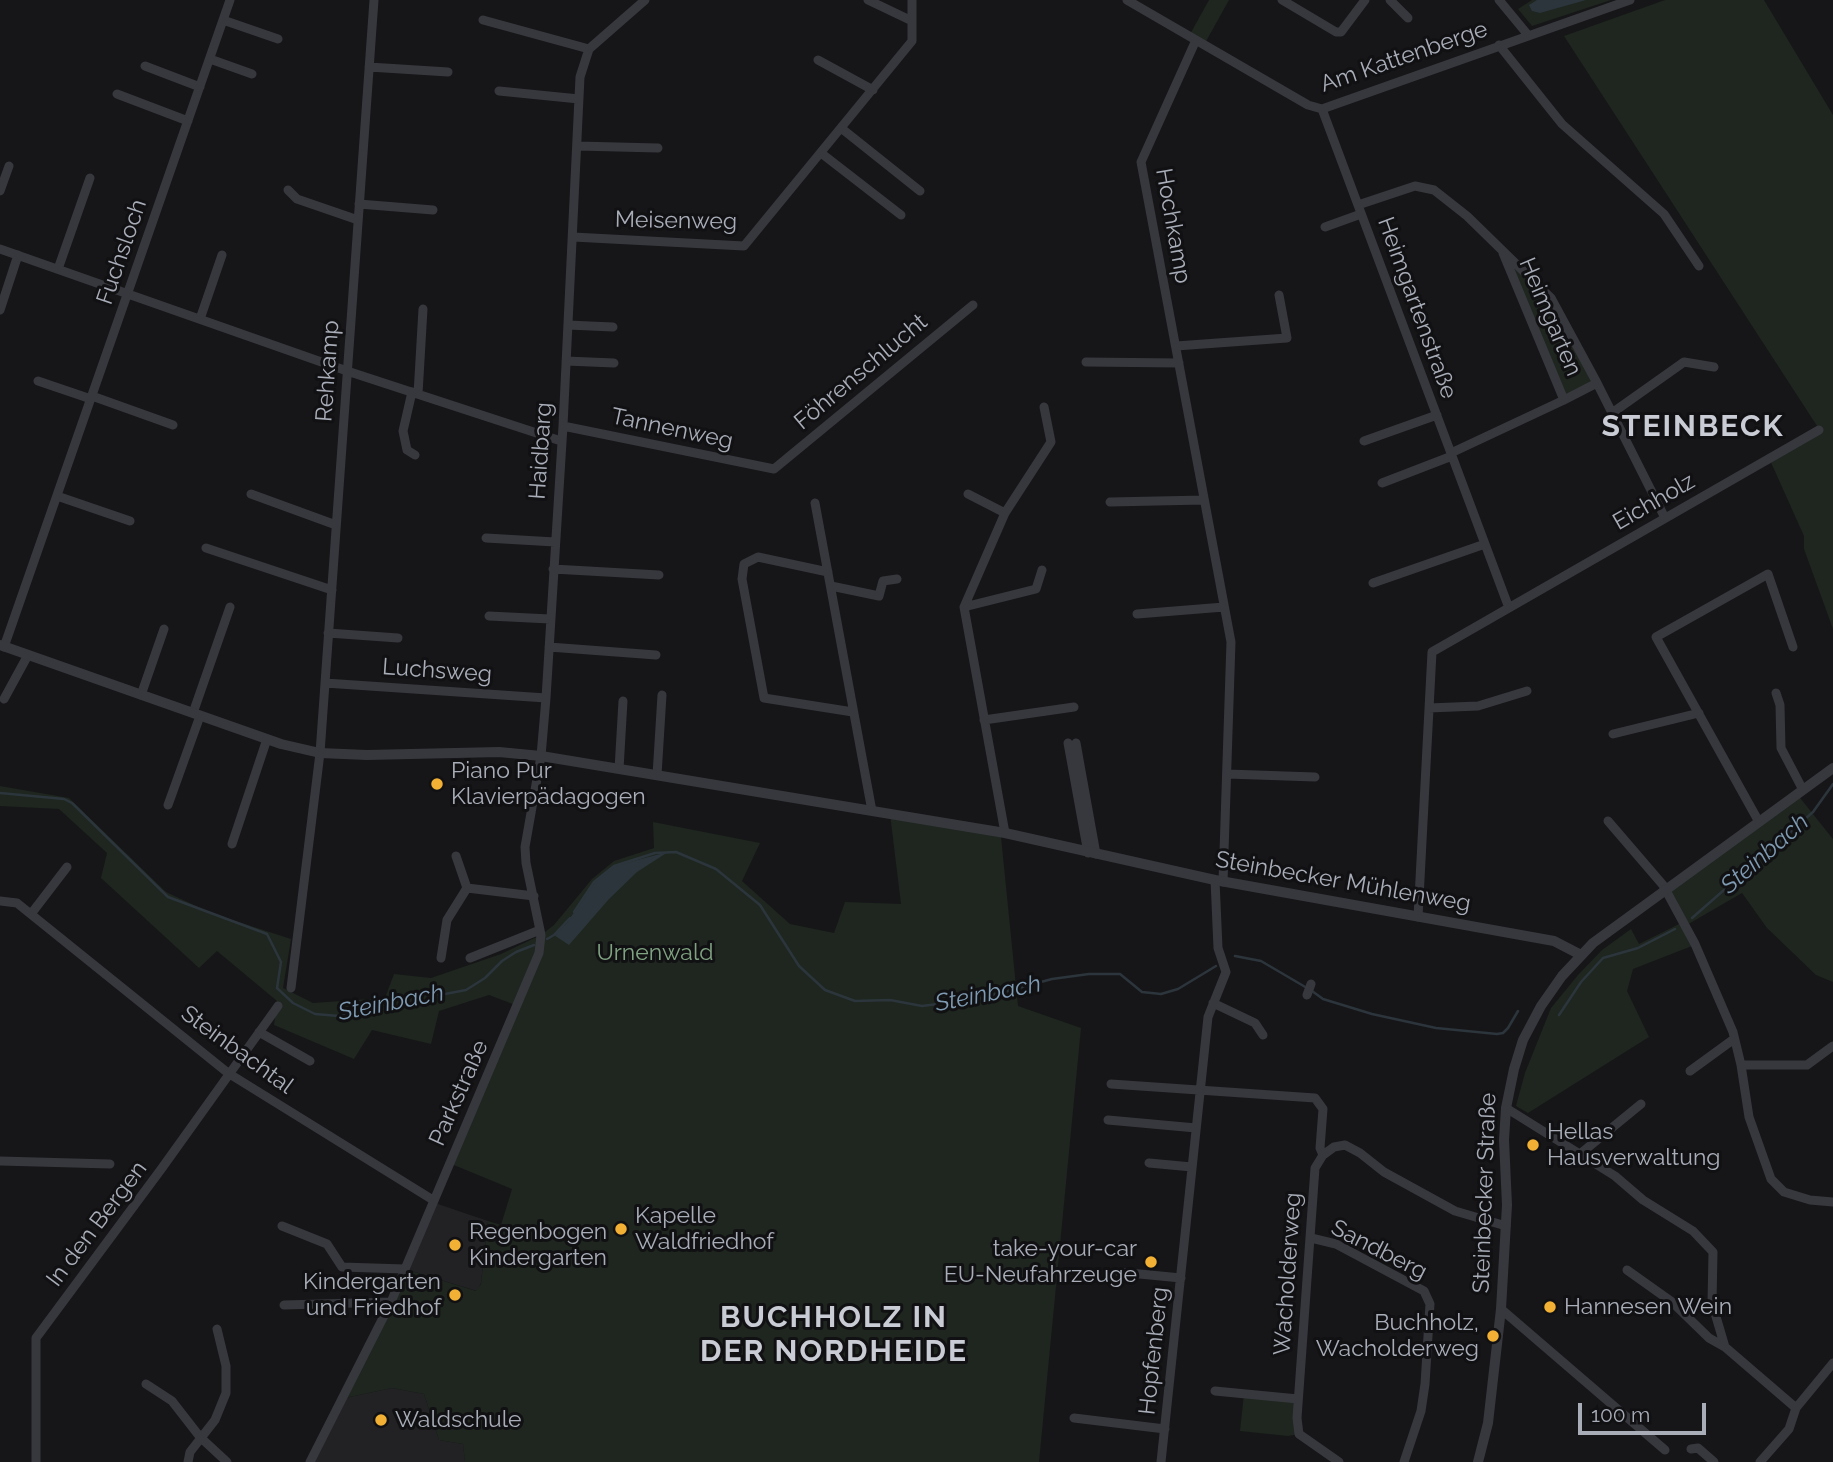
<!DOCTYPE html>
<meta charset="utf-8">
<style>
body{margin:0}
#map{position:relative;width:1833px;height:1462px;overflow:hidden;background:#161618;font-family:Raleway,sans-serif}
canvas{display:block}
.scale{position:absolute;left:1578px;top:1403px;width:128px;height:32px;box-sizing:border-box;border:4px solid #a8adb8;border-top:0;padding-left:9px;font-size:21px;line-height:24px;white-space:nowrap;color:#a8adb8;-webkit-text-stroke:5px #111113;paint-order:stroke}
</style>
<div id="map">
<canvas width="1833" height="1462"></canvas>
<div class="scale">100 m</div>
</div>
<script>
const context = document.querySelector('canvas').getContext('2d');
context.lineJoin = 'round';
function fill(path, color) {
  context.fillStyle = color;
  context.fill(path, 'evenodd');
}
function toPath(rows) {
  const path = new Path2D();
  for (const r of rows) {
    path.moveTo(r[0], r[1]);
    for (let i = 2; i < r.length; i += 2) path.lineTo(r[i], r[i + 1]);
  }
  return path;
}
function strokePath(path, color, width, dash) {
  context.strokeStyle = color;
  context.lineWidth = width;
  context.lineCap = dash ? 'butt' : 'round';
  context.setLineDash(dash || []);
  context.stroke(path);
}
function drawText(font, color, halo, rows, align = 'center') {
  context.font = font + ' Raleway,sans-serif';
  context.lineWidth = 6;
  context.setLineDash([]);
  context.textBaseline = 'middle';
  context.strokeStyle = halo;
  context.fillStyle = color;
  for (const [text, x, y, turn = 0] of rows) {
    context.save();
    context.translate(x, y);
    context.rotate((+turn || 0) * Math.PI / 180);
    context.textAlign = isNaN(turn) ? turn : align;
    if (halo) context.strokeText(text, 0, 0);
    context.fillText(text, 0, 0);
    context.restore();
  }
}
fill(toPath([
 [432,1202,488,1221,481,1283,477,1291,405,1269],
 [392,1388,424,1394,439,1440,463,1444,465,1462,310,1462,340,1399]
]), '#222225');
fill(toPath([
 [1209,0,1229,0,1204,45,1189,36],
 [1532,0,1611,0,1532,26,1518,9],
 [1665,0,1764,0,1833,115,1833,629,1804,549,1804,536,1769,458,1819,429,1564,36],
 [1501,248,1551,298,1597,383,1564,400],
 [0,786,69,798,166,892,211,913,291,939,283,988,313,1003,385,998,394,974,431,978,501,954,541,935,554,925,592,879,614,861,654,848,653,822,760,843,742,881,790,924,834,933,845,902,901,904,890,814,1001,837,1018,1006,1081,1028,1039,1462,465,1462,463,1444,439,1440,424,1394,392,1388,340,1399,405,1269,476,1291,481,1284,488,1221,501,1225,512,1189,449,1163,518,1006,489,995,439,1011,431,1044,372,1030,354,1059,274,1025,277,1001,217,951,199,968,101,878,107,853,59,809,0,806],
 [1797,794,1833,839,1833,982,1816,975,1767,928,1742,893,1685,926,1666,889],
 [1681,923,1692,946,1633,969,1627,991,1649,1037,1528,1113,1516,1106,1525,1073,1551,1008,1578,975,1602,950,1631,929,1639,944],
 [1244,1394,1298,1399,1299,1434,1288,1436,1240,1431]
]), '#1e261f');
fill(toPath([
 [1537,0,1586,0,1540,13,1532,11,1529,5],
 [668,852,637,872,609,899,569,945,554,935,567,923,594,882,614,866]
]), '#2c353c');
strokePath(toPath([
 [0,793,64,799,72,803,168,897,267,934,281,962,277,988,293,1003,315,1014,339,1016,388,999,414,994,445,994,466,990,485,978,502,961,516,952,534,945],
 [574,912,594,882,614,866,655,853,676,852,716,869,760,905,799,966,825,990,855,1001,890,1000,922,1006,978,999,1052,979,1089,974,1120,974,1142,992,1161,994,1178,989,1216,966],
 [1692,918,1813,812,1833,784],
 [547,939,554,935,570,918],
 [1235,956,1261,961,1307,988],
 [1312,991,1323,999,1372,1014,1436,1028,1497,1034,1503,1033,1508,1028,1518,1011],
 [1559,1015,1581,982,1603,958,1638,948,1675,929]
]), '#2c353c', 2.5);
strokePath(toPath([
 [868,0,912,21],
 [1127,0,1308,105,1322,109,1630,0],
 [1282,0,1336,32,1341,32,1365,0],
 [1390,0,1408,18],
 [1499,0,1528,35],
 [223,20,278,39],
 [483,20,589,49],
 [1196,40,1141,162,1231,642,1223,882],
 [1499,45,1562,124,1664,214,1699,266],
 [210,59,252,74],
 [818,60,873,90],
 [145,66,200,87],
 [369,67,448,72],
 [499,91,579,99],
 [117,94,188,121],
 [1322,109,1509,608],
 [841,128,920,191],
 [577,146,658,148],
 [821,153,901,215],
 [288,190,297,199,358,220],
 [0,191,9,166],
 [359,204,433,210],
 [1358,205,1415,186,1434,190,1467,216,1551,298,1597,383,1665,518],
 [1325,227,1361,214],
 [573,237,744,246,912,41,912,0],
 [0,249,347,371,561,441],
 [1503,253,1564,400],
 [58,269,90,178],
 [0,310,18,255],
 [200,319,222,255],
 [568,325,613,327],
 [1176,346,1287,338,1279,295],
 [566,361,614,363],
 [1086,362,1179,363],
 [38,381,91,399],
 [412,392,403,431,407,450,415,455],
 [418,394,423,309],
 [92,396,173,425],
 [1612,413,1684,362,1714,367],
 [563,426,774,469,973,305],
 [1364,441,1437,415],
 [1451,453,1564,400,1597,383],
 [1382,483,1452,456],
 [251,494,336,525],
 [968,494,1005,513],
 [57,496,130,521],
 [1110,502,1204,500],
 [815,503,872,811],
 [486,538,555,542],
 [206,548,332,590],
 [553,569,659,575],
 [828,572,758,557,744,564,742,579,764,698,853,712],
 [1373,583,1485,544],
 [831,586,879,596,883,581,897,579],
 [964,607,1036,589,1042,570],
 [1137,614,1224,607],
 [489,616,550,619],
 [328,633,398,638],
 [4,647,230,0],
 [549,647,656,655],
 [325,683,546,698],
 [1776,693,1780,705,1781,748,1803,790],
 [141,695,164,629],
 [4,699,28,655],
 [1429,708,1478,706,1527,691],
 [193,713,230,607],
 [984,720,1074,707],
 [1613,734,1699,713],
 [1068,743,1088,853],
 [1076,743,1096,854],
 [619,769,623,701],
 [1227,774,1315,777],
 [657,775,662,695],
 [168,805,200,716],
 [1608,821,1663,885,1695,944,1733,1032,1741,1065,1749,1117,1771,1179,1784,1192,1810,1200,1833,1202],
 [1759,822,1656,637,1768,574,1793,647],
 [1005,833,964,607,1005,513,1051,442,1044,407],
 [232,844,267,739],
 [467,888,534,896],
 [0,901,17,903,228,1073,433,1200],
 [31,914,67,867],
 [1418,917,1432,652,1819,430],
 [441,958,447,920,467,888,456,856],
 [470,958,540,930],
 [291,988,320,753,374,0],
 [1307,995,1311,984],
 [1213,1003,1255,1023,1263,1035],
 [259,1032,310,1061],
 [1741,1065,1807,1065,1833,1046],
 [1690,1071,1734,1039],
 [1111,1084,1315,1098,1323,1109,1320,1148,1323,1155],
 [1506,1108,1615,1176,1643,1200,1693,1231,1713,1252,1712,1303,1725,1347,1796,1408,1833,1363],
 [1108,1120,1196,1128],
 [1580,1154,1641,1104],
 [0,1161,110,1164],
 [1149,1163,1192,1167],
 [282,1226,327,1244,342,1267,405,1269],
 [1311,1238,1336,1244,1424,1291,1430,1304,1425,1384,1421,1411,1404,1462],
 [1627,1270,1672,1302,1709,1338,1725,1347],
 [1119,1272,1181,1278],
 [284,1305,391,1302],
 [1501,1309,1665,1450],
 [146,1384,172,1401,200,1437,227,1462],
 [1215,1391,1298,1399],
 [1074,1418,1165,1429],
 [1691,1449,1698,1448,1714,1462],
 [36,1462,36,1338,162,1168,278,1006],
 [188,1462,190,1452,215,1420,226,1393,226,1366,217,1329],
 [310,1462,391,1302,539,953,541,935,526,863,525,847,541,756,546,698,563,426,580,77,589,49,645,0],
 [1161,1462,1208,1017,1226,972,1218,948,1215,880],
 [1339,1462,1299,1434,1297,1418,1315,1168,1323,1155,1334,1147,1345,1145,1360,1153,1384,1172,1455,1211,1506,1226],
 [1760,1462,1789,1429,1796,1408]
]), '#37383d', 9);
strokePath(toPath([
 [0,645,281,744,320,753,367,755,499,752,541,756,1005,833,1215,880,1554,941,1581,955],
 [1478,1462,1488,1423,1501,1309,1507,1205,1504,1140,1506,1108,1514,1069,1523,1040,1541,1006,1562,976,1593,943,1833,768]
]), '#37383d', 10);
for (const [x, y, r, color] of [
 [437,784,7,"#f2b134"],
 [1533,1145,7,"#f2b134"],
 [621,1229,7,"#f2b134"],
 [455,1245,7,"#f2b134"],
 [1151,1262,7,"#f2b134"],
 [455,1295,7,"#f2b134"],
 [1550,1307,7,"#f2b134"],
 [1493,1336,7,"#f2b134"],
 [381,1420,7,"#f2b134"]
]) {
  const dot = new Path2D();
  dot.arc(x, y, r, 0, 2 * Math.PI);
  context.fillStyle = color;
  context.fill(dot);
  strokePath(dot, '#111113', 2.5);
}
drawText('23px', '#a8adb8', '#111113', [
 ["Am Kattenberge",1404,57,-19],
 ["Meisenweg",676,221,1],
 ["Hochkamp",1173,226,80],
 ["Fuchsloch",122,252,-71],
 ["Heimgartenstraße",1417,308,70],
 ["Heimgarten",1550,317,67],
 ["Rehkamp",328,371,-86],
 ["Föhrenschlucht",861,372,-40],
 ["Tannenweg",672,429,12],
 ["Haidbarg",541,451,-86],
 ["Eichholz",1654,502,-30],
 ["Luchsweg",437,671,4],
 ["Steinbecker Mühlenweg",1343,882,10],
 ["Steinbachtal",237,1050,36],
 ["Parkstraße",459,1093,-66],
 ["Steinbecker Straße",1485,1193,-88],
 ["In den Bergen",97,1224,-53],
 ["Sandberg",1379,1250,27],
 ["Wacholderweg",1288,1274,-86],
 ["Hopfenberg",1154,1351,-84]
]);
drawText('23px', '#a8adb8', '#111113', [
 ["Piano Pur",451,771],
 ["Klavierpädagogen",451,797],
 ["Hellas",1547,1132],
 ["Hausverwaltung",1547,1158],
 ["Kapelle",635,1216],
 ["Waldfriedhof",635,1242],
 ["Regenbogen",469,1232],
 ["Kindergarten",469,1258],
 ["take-your-car",1137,1249,"right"],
 ["EU-Neufahrzeuge",1137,1275,"right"],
 ["Kindergarten",441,1282,"right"],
 ["und Friedhof",441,1308,"right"],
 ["Hannesen Wein",1564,1307],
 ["Buchholz,",1479,1323,"right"],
 ["Wacholderweg",1479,1349,"right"],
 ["Waldschule",395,1420]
], 'left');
drawText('23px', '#7fa381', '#111113', [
 ["Urnenwald",655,953]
]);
drawText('italic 24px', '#7f9bb3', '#111113', [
 ["Steinbach",1765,854,-41],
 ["Steinbach",988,994,-11],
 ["Steinbach",391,1003,-11]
]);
context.letterSpacing = '2px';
drawText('bold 30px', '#c9ccd4', '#111113', [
 ["STEINBECK",1693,427],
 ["BUCHHOLZ IN",834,1318],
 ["DER NORDHEIDE",834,1352]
]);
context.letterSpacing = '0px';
</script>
